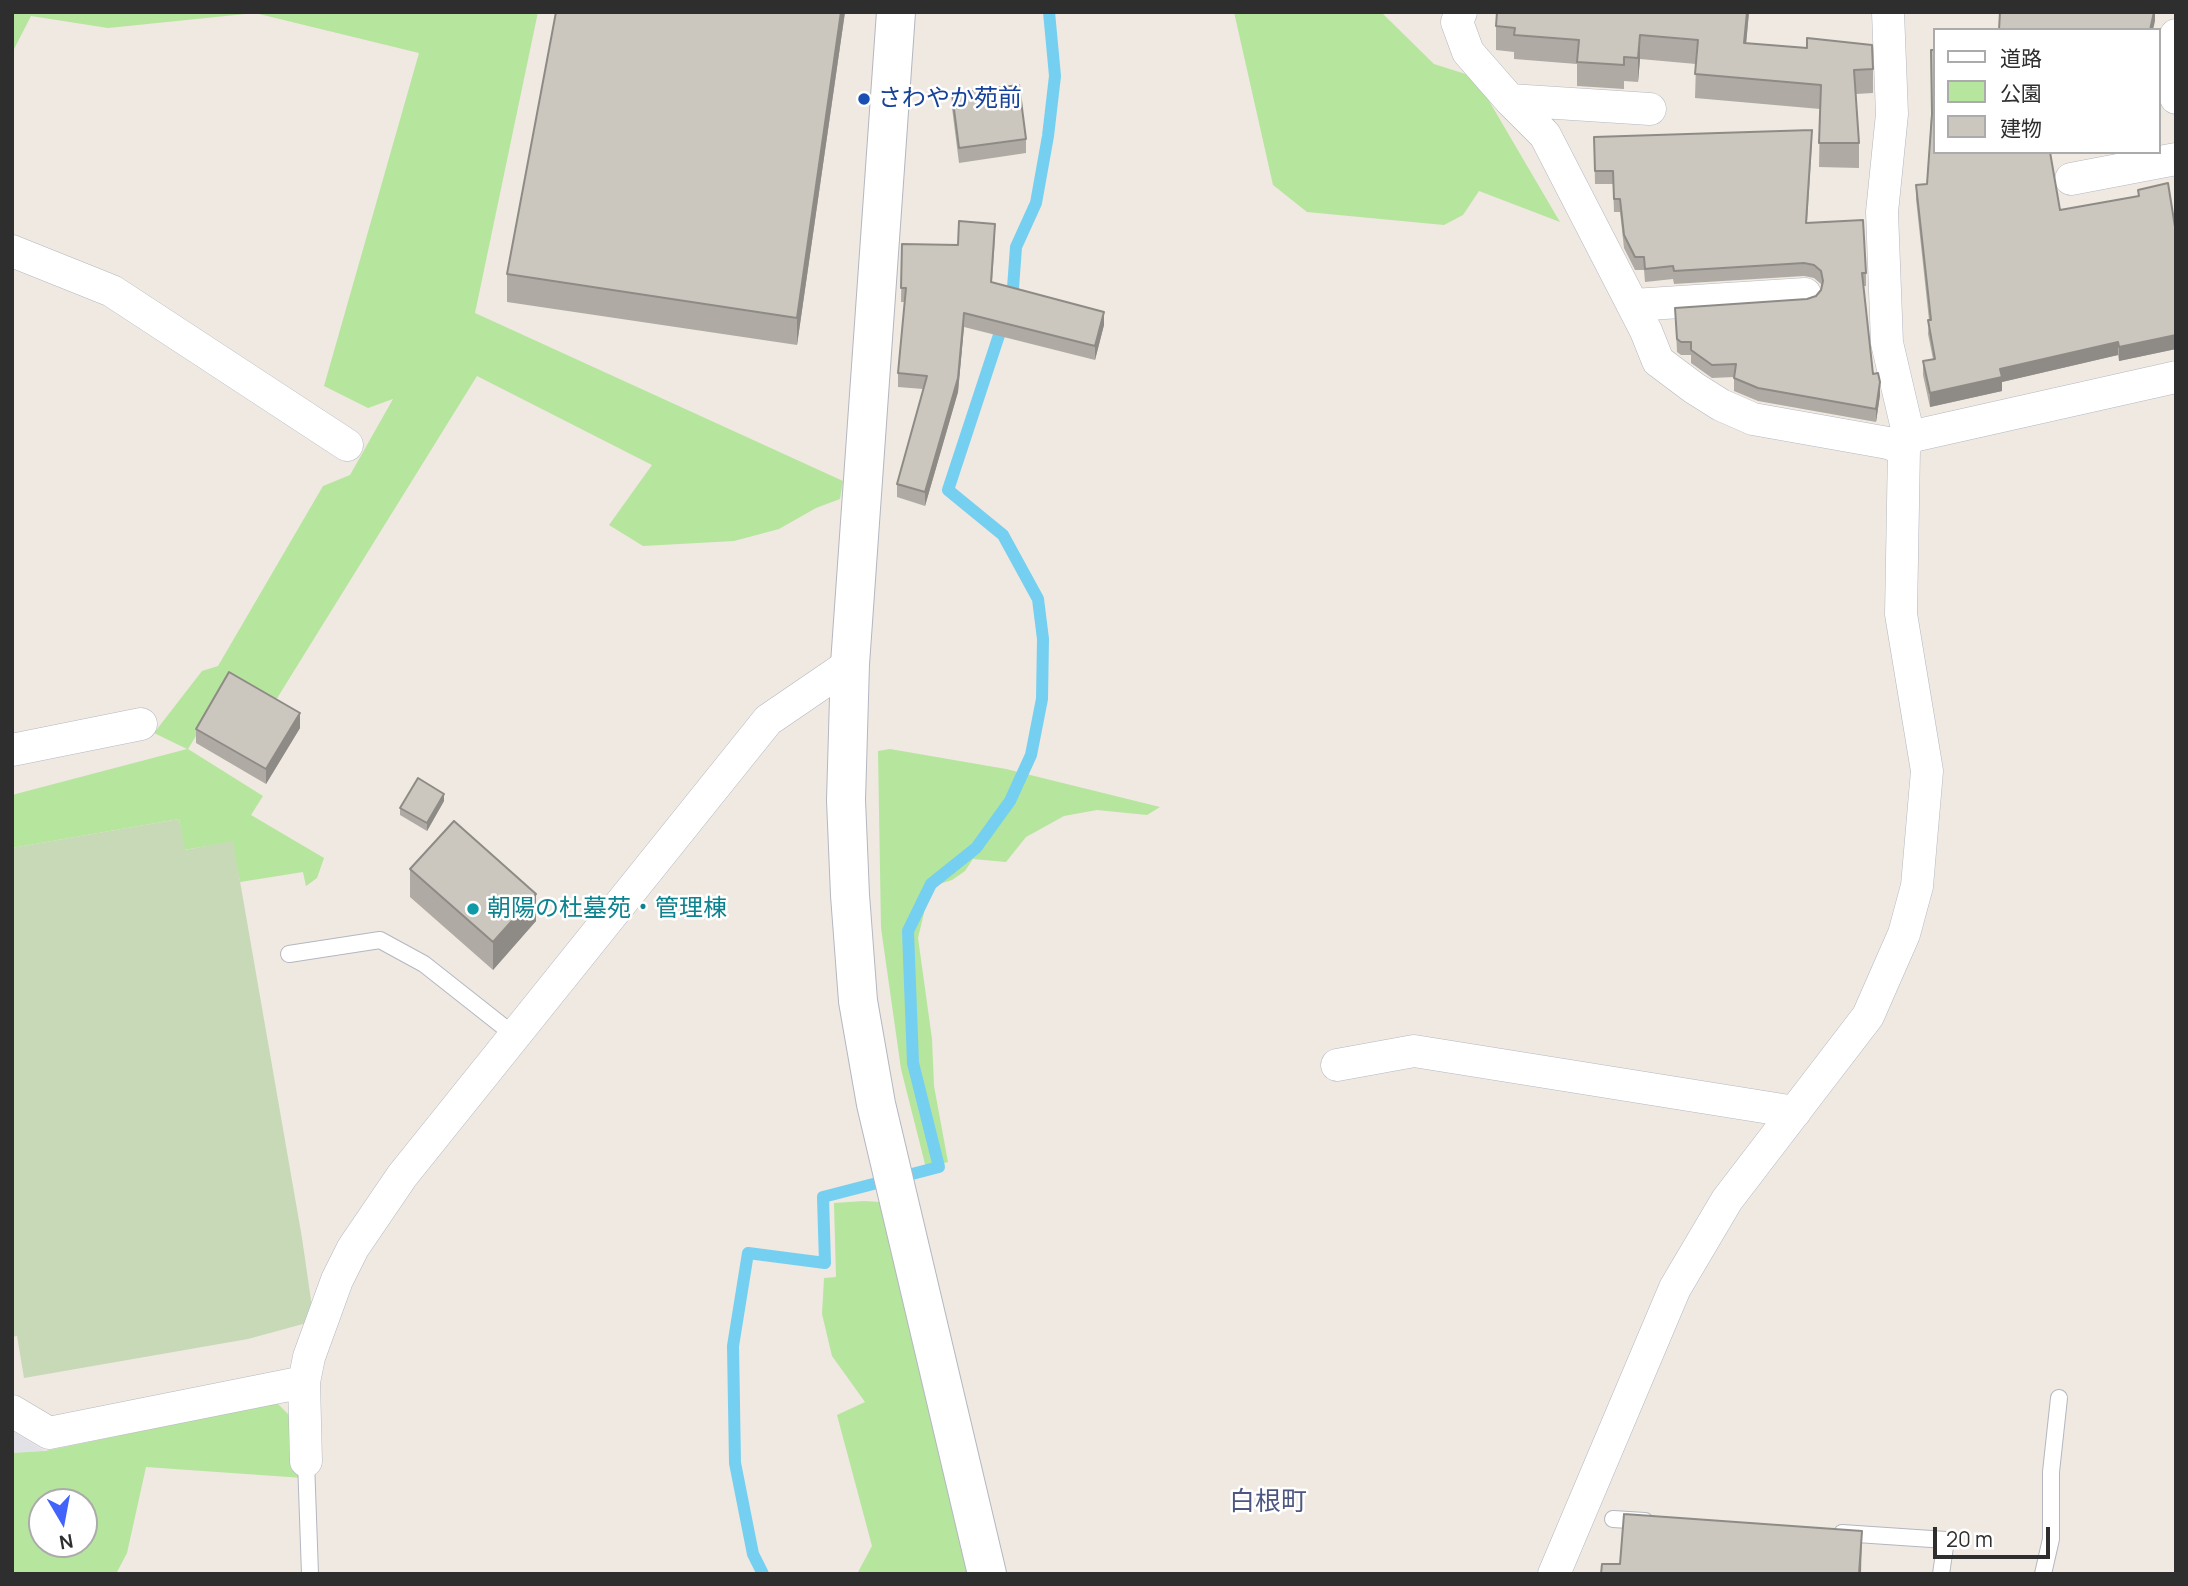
<!DOCTYPE html>
<meta charset="utf-8">
<style>
body{margin:0}
#map{position:relative;width:2188px;height:1586px;overflow:hidden;background:#efe9e1;font-family:Manrope,"Noto Sans JP",sans-serif}
canvas{display:block}
.frame{position:absolute;inset:0;border:14px solid #2e2e2e;pointer-events:none}
.legend{position:absolute;left:1933px;top:28px;width:228px;height:126px;box-sizing:border-box;background:#fff;border:2px solid #ababab;margin:0;padding:9px 12px;list-style:none;font-size:21px;color:#2e2e2e}
.legend li{display:flex;align-items:center;gap:14px;height:35px}
.legend b{width:35px;border:2px solid #ababab}
.north{position:absolute;left:28px;top:1488px;width:70px;height:70px;box-sizing:border-box;background:#fff;border:2px solid #ababab;border-radius:50%;rotate:170deg;font-size:19px;font-weight:700;line-height:28px;text-align:center;color:#2e2e2e}
.north::after{content:'';display:block;margin:auto;width:24px;height:32px;background:#4264fb;clip-path:polygon(50% 0,100% 100%,50% 72%,0 100%)}
.scale{position:absolute;left:1933px;top:1527px;width:117px;height:32px;box-sizing:border-box;border:4px solid #2e2e2e;border-top:0;padding-left:9px;font-size:21px;line-height:24px;white-space:nowrap;color:#2e2e2e;-webkit-text-stroke:5px #fff;paint-order:stroke}
</style>
<div id="map">
<canvas width="2188" height="1586"></canvas>
<div class="frame"></div>
<ul class="legend">
<li><b style="height:9px;background:#fff"></b>道路</li>
<li><b style="height:19px;background:#b6e59e"></b>公園</li>
<li><b style="height:19px;background:#cbc7bf"></b>建物</li>
</ul>
<div class="north">N</div>
<div class="scale">20 m</div>
</div>
<script>
const context = document.querySelector('canvas').getContext('2d');
context.lineJoin = 'round';
function fill(path, color) {
  context.fillStyle = color;
  context.fill(path, 'evenodd');
}
function toPath(rows) {
  const path = new Path2D();
  for (const r of rows) {
    path.moveTo(r[0], r[1]);
    for (let i = 2; i < r.length; i += 2) path.lineTo(r[i], r[i + 1]);
  }
  return path;
}
function strokePath(path, color, width, dash) {
  context.strokeStyle = color;
  context.lineWidth = width;
  context.lineCap = dash ? 'butt' : 'round';
  context.setLineDash(dash || []);
  context.stroke(path);
}
function drawText(font, color, halo, rows, align = 'center') {
  context.font = font + ' Manrope,"Noto Sans JP",sans-serif';
  context.lineWidth = 5;
  context.setLineDash([]);
  context.textBaseline = 'middle';
  context.strokeStyle = halo;
  context.fillStyle = color;
  for (const [text, x, y, turn = 0] of rows) {
    context.save();
    context.translate(x, y);
    context.rotate((+turn || 0) * Math.PI / 180);
    context.textAlign = isNaN(turn) ? turn : align;
    if (halo) context.strokeText(text, 0, 0);
    context.fillText(text, 0, 0);
    context.restore();
  }
}
fill(toPath([
 [12,1431,45,1451,12,1453]
]), '#e3e1e8');
fill(toPath([
 [12,12,538,12,475,313,843,481,840,499,816,508,779,529,734,541,643,546,609,525,652,465,477,376,271,708,228,684,188,749,263,796,251,815,324,858,317,878,306,886,303,872,240,882,232,842,184,850,179,819,12,848,12,795,187,749,154,733,202,671,218,666,323,486,350,475,393,399,368,408,324,386,419,53,255,13,108,28,31,16,12,53],
 [1234,12,1381,12,1434,64,1475,77,1560,222,1479,191,1463,215,1444,225,1307,212,1273,185],
 [890,749,1006,769,1160,807,1147,815,1097,810,1064,816,1026,837,1006,862,973,859,965,871,952,880,933,886,928,896,918,938,932,1039,934,1086,948,1162,926,1168,901,1069,881,928,878,751],
 [864,1201,880,1202,976,1574,857,1574,872,1546,837,1415,865,1402,832,1356,822,1314,824,1278,836,1277,834,1203],
 [277,1403,293,1419,303,1478,146,1467,127,1553,116,1574,12,1574,12,1453,45,1451],
 [42,1502,84,1502,84,1544,42,1544]
]), '#b6e59e');
fill(toPath([
 [179,819,185,850,233,841,302,1238,314,1321,248,1339,24,1378,17,1336,12,1337,12,848]
]), '#c8d9b8');
strokePath(toPath([
 [1009,303,1013,288,1016,247,1036,203,1048,136,1055,76,1049,12],
 [763,1574,753,1554,735,1463,733,1346,748,1253,825,1263,823,1197,939,1167,913,1063,908,931,931,884,976,848,1010,801,1031,755,1042,699,1043,639,1038,599,1003,535,948,490,1004,320]
]), '#75cff0', 12);
const service = toPath([
 [289,954,380,940,424,964,514,1035],
 [306,1461,310,1574],
 [1613,1519,1645,1521],
 [1842,1533,1946,1540,1941,1574],
 [2043,1574,2051,1539,2051,1472,2059,1398]
]);
const minor = toPath([
 [1461,12,1457,22,1468,52,1510,100,1545,135,1646,331,1658,361,1694,388,1721,405,1753,419,1888,443,1904,449],
 [2176,35,2169,50,2176,98],
 [1510,100,1650,109],
 [2071,179,2176,159],
 [12,251,112,291,347,445],
 [1633,305,1805,294],
 [1909,437,2176,377],
 [12,750,141,724],
 [1337,1065,1414,1051,1795,1112],
 [12,1411,49,1433,304,1382],
 [306,1461,304,1382,309,1357,337,1280,353,1248,402,1176,768,720,850,664],
 [1554,1574,1675,1288,1727,1200,1868,1016,1904,934,1917,886,1927,771,1901,614,1904,449,1909,437,1887,343,1882,212,1892,114,1888,12]
]);
const tertiary = toPath([
 [896,12,850,664,846,800,850,895,858,1001,876,1104,987,1574]
]);
strokePath(service, '#b4b7c1', 18);
strokePath(minor, '#b4b7c1', 33);
strokePath(tertiary, '#b4b7c1', 40);
strokePath(service, '#fff', 16);
strokePath(minor, '#fff', 32);
strokePath(tertiary, '#fff', 38);
fill(toPath([
 [556,12,845,12,797,345,507,302,507,274],
 [1749,12,1746,43,1873,69,1873,93,1856,94,1859,143,1859,168,1819,167,1820,109,1695,98,1696,64,1640,59,1638,82,1624,81,1624,89,1577,86,1577,64,1514,59,1514,52,1496,50,1496,26],
 [952,94,1026,139,1026,153,959,163,952,108],
 [1931,116,1934,152,2052,152,2050,153,2060,210,2138,196,2138,190,2176,233,2176,349,2119,361,2118,355,2002,382,2002,391,1930,407,1923,375,1923,361,1933,359,1928,334,1929,320,1916,199,1916,185,1927,184],
 [1594,137,1812,143,1807,223,1866,273,1866,286,1863,286,1873,374,1880,395,1876,422,1758,401,1734,391,1734,377,1712,378,1691,363,1691,355,1681,355,1677,352,1675,308,1807,299,1816,296,1821,290,1821,284,1814,278,1804,276,1674,284,1673,279,1645,282,1644,270,1635,270,1624,248,1620,212,1614,212,1613,184,1595,184],
 [995,238,992,282,1104,325,1095,360,964,327,958,392,925,506,897,497,897,484,923,389,898,387,898,373,905,302,901,302,902,244,958,245],
 [300,728,266,784,196,743,196,729],
 [444,801,427,831,400,815,400,808],
 [410,869,536,921,493,970,410,897]
]), '#afaba4');
fill(toPath([
 [841,12,845,12,797,345,797,318],
 [1747,12,1749,12,1744,67,1744,43],
 [2154,12,2155,12,2155,21,2153,30,2150,30],
 [1640,35,1640,59,1638,82,1638,58],
 [1104,312,1104,325,1095,360,1095,346],
 [964,313,964,327,958,392,925,506,925,492],
 [2176,335,2176,349,2119,361,2119,347],
 [2118,342,2118,355,2002,382,2002,391,1930,407,1930,393,2000,369],
 [1880,382,1880,395,1876,422,1876,409],
 [300,713,300,728,266,784,266,769],
 [444,794,444,801,427,831,427,823],
 [536,894,536,921,493,970,493,942],
 [1862,1531,1861,1574,1859,1574]
]), '#8e8b86');
const building = toPath([
 [556,12,841,12,797,318,507,274,556,12],
 [1497,12,1747,12,1744,43,1807,48,1807,38,1872,45,1873,69,1854,70,1859,143,1819,143,1821,85,1695,74,1698,40,1640,35,1638,58,1624,57,1624,65,1577,62,1579,40,1514,35,1515,28,1496,26,1497,12],
 [2000,12,2154,12,2150,30,1999,30,2000,12],
 [1931,50,1934,50,1934,152,2050,152,2060,210,2139,196,2138,190,2168,183,2176,233,2176,335,2119,347,2118,342,2000,369,2002,377,1930,393,1923,361,1935,359,1928,320,1931,320,1916,185,1927,184,1932,114,1931,50],
 [1019,85,1026,139,959,148,952,94,1019,85],
 [1812,130,1806,223,1863,220,1866,273,1862,273,1873,374,1878,373,1880,382,1876,409,1758,388,1734,378,1736,364,1712,365,1691,350,1691,342,1681,342,1677,339,1675,308,1807,299,1816,296,1821,290,1823,281,1821,271,1814,265,1804,263,1674,271,1673,266,1645,269,1644,257,1635,257,1624,235,1620,199,1614,199,1613,171,1595,171,1594,137,1812,130],
 [959,221,995,224,991,282,1104,312,1095,346,964,313,958,378,925,492,897,484,927,376,898,373,906,288,901,288,902,244,958,245,959,221],
 [229,672,300,713,266,769,196,729,229,672],
 [418,778,444,794,427,823,400,808,418,778],
 [454,821,536,894,493,942,410,869,454,821],
 [1624,1514,1862,1531,1859,1574,1601,1574,1602,1564,1620,1564,1624,1514]
]);
fill(building, '#cbc7bf');
strokePath(building, '#8e8b86', 2);
for (const [x, y, r, color] of [
 [864,99,7,"#1a4fb4"],
 [473,909,7,"#0f9aa8"]
]) {
  const dot = new Path2D();
  dot.arc(x, y, r, 0, 2 * Math.PI);
  context.fillStyle = color;
  context.fill(dot);
  strokePath(dot, '#fff', 2.5);
}
drawText('24px', '#164399', '#fff', [
 ["さわやか苑前",878,99]
], 'left');
drawText('24px', '#0d838f', '#fff', [
 ["朝陽の杜墓苑・管理棟",487,909]
], 'left');
drawText('26px', '#4d5680', '#fff', [
 ["白根町",1268,1503]
]);
</script>
